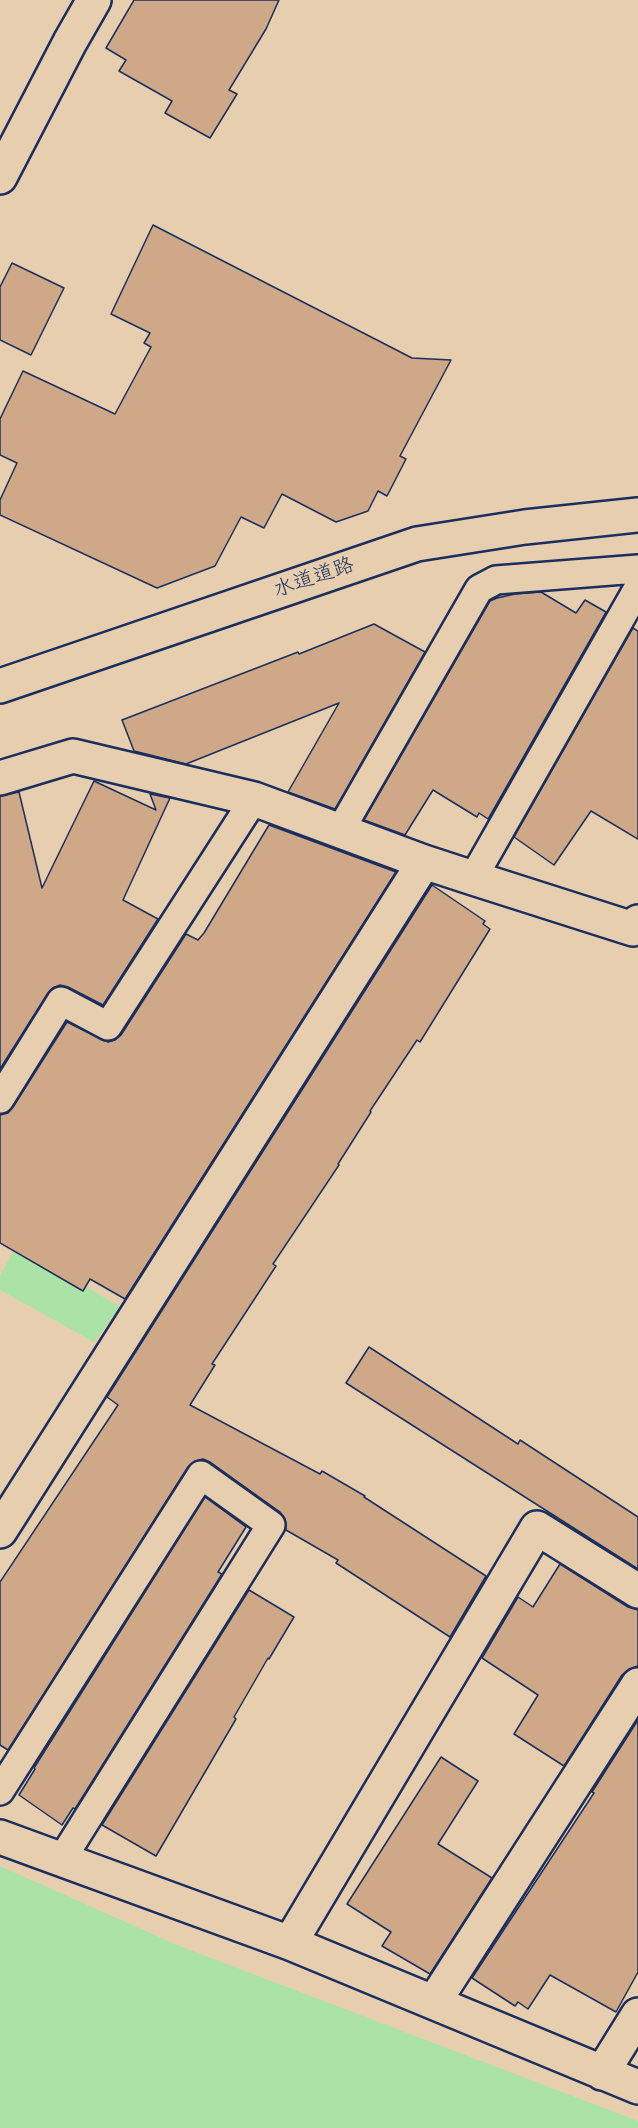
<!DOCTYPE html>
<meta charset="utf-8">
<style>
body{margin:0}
canvas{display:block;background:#e6ceaf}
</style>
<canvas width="638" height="2128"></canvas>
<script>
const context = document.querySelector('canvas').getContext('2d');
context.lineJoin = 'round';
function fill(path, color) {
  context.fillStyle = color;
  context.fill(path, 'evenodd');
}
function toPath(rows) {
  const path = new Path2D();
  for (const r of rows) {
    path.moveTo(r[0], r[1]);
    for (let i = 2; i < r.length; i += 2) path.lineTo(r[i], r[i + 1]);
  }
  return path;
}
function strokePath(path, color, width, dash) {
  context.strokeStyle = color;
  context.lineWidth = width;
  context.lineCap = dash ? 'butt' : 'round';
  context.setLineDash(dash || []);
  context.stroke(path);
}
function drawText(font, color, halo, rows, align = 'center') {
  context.font = font + ' Pangolin,"Klee One",sans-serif';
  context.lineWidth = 5;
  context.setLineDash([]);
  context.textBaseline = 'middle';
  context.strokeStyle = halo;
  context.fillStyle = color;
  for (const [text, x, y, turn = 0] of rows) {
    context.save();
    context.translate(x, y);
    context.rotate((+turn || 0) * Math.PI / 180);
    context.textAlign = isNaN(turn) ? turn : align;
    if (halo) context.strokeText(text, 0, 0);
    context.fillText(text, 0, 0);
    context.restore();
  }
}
fill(toPath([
 [17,1245,120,1307,94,1342,0,1290,0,1276],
 [0,1866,177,1945,638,2121,638,2128,0,2128]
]), '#abe3a7');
const building = toPath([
 [134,0,279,0,266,29,229,90,237,94,210,138,165,113,172,101,119,71,126,60,106,48,134,0],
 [153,225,412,358,451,360,400,456,406,459,387,496,378,491,368,511,336,522,282,494,264,528,241,517,215,566,157,588,0,515,0,500,17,463,0,455,0,419,23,371,115,414,151,347,144,343,150,333,111,314,153,225],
 [12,263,64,288,31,355,0,340,0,287,12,263],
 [541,592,576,613,585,600,606,612,488,819,479,813,477,817,433,790,405,835,364,820,490,601,497,598,515,594,541,592],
 [374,624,425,652,335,809,288,792,339,703,186,764,134,751,122,720,298,652,299,654,374,624],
 [633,628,638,631,638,839,591,811,554,865,514,837,633,628],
 [94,781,156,810,150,794,170,798,123,900,158,919,103,1005,68,987,60,985,53,988,48,993,0,1069,0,796,19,792,42,888,94,781],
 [269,825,396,872,125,1299,90,1279,83,1291,0,1243,0,1115,8,1113,13,1107,67,1022,108,1042,115,1040,121,1035,186,934,198,940,204,933,269,825],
 [432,885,485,921,483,924,490,929,420,1042,417,1040,370,1111,371,1112,338,1164,339,1165,273,1264,276,1266,212,1364,215,1365,190,1405,320,1474,322,1471,365,1496,364,1497,486,1576,450,1637,336,1563,338,1560,286,1530,285,1519,280,1512,210,1462,203,1459,195,1461,188,1467,8,1750,0,1745,0,1582,118,1405,107,1397,432,885],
 [369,1347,518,1444,520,1440,638,1517,638,1569,346,1383,369,1347],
 [205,1497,246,1527,218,1572,222,1574,75,1809,73,1808,62,1825,19,1795,35,1769,34,1768,205,1497],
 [560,1564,628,1607,638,1610,638,1666,629,1669,622,1675,564,1766,514,1734,538,1695,482,1658,518,1597,533,1607,560,1564],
 [249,1590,294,1617,269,1659,268,1658,234,1717,236,1719,156,1856,102,1825,249,1590],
 [638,1720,638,1972,616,2012,550,1975,528,2009,518,2002,515,2006,472,1978,594,1793,592,1792,638,1720],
 [441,1757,478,1781,438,1844,492,1878,430,1974,382,1946,391,1932,347,1904,441,1757]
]);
fill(building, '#cfa888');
strokePath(building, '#1b2f5e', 1.5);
const lane = toPath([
 [340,831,479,589,496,580,638,569],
 [473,878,638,588],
 [0,1099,61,1001,108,1026,254,799],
 [0,1791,201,1475,271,1525,62,1859]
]);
const street = toPath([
 [0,177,70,42,94,0],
 [0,778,73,756,254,799,424,862,473,878,633,929,638,922],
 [0,1531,424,862],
 [0,1837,290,1943,638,2087],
 [290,1943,537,1528,638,1591],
 [434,2002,638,1685],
 [602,2073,638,2015]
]);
const secondary = toPath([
 [0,686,417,544,525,527,638,515]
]);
strokePath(lane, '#1b2f5e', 32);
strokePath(street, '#1b2f5e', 38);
strokePath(secondary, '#1b2f5e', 38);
strokePath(lane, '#e6ceaf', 27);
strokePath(street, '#e6ceaf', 33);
strokePath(secondary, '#e6ceaf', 33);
drawText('21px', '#1b2f5e', '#e6ceaf', [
 ["水道道路",314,578,-19]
]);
</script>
